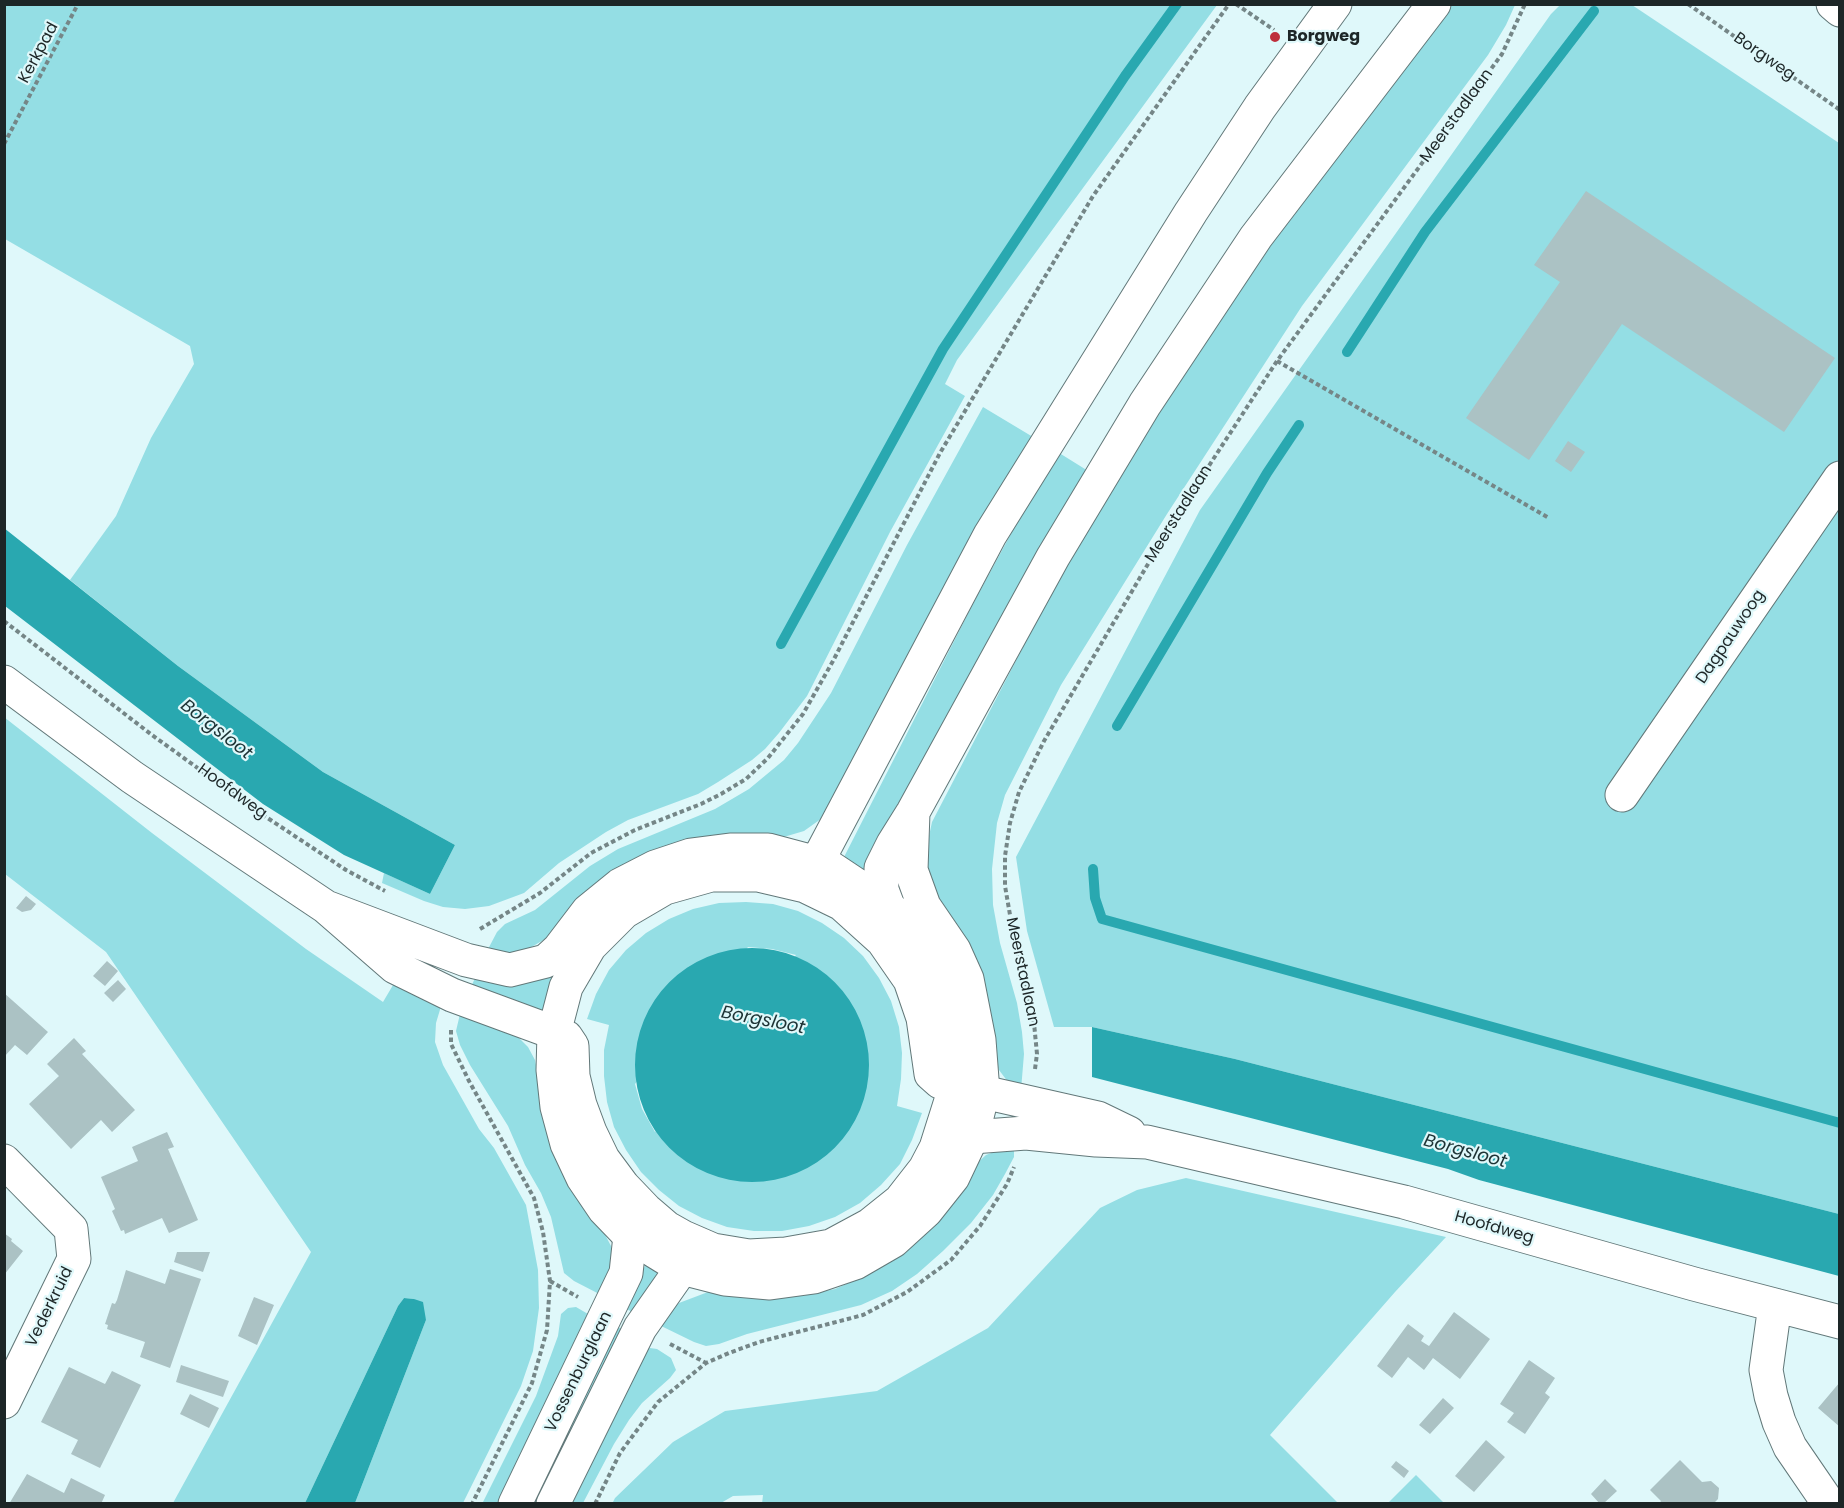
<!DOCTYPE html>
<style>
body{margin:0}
#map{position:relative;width:1844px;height:1508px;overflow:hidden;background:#dff8fa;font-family:Poppins,sans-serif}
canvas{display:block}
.frame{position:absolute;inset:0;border:6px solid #1d2627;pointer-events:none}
</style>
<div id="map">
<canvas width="1844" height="1508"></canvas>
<div class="frame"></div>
</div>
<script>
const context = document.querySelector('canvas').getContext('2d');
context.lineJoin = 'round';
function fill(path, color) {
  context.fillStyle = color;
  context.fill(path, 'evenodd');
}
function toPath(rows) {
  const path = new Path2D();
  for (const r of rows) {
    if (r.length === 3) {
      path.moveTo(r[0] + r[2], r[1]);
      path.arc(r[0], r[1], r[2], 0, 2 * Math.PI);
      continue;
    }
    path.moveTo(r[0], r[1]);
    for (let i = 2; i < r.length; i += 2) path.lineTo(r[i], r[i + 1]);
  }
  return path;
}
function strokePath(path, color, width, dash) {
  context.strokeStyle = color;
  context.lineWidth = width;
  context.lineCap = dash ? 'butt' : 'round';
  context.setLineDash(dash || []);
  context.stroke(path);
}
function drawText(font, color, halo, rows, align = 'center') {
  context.font = font + ' Poppins,sans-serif';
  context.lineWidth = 4.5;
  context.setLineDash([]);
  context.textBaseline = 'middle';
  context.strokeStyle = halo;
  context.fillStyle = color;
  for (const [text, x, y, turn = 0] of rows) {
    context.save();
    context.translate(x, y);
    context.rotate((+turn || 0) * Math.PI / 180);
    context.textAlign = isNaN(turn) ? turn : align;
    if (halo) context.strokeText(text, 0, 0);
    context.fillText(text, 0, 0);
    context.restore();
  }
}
fill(toPath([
 [4,5,1217,5,957,360,945,384,965,396,890,532,807,696,779,733,765,749,752,760,718,782,698,794,628,820,606,832,559,863,524,893,489,906,465,909,443,907,424,901,382,883,384,873,430,894,455,845,323,772,178,666,70,580,116,516,151,438,194,364,190,346,5,239],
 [1452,5,1515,5,1506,25,1488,55,1302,306,1167,514,1061,685,1005,795,997,823,992,869,993,905,1000,943,1017,1003,1022,1032,1024,1054,1021,1090,1014,1090,999,1070,928,871,925,855,932,822,1098,503,1292,214],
 [1560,5,1632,5,1839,143,1839,1214,1235,1059,1092,1027,1054,1027,1027,931,1016,857,1200,510,1551,14],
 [983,407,1038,440,825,816,804,831,777,839,547,938,521,953,509,957,487,951,497,932,505,924,535,910,590,866,618,849,715,809,749,789,784,760,798,743,831,693,907,545],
 [1056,451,1093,474,865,873,843,859,975,600],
 [4,717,152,833,306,949,383,1002,396,980,442,1003,436,1023,435,1042,443,1065,479,1129,494,1148,526,1205,538,1270,539,1308,533,1351,521,1386,463,1503,355,1503,426,1320,414,1299,404,1298,398,1306,305,1503,173,1503,311,1252,106,952,5,874],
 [746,902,773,904,798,911,822,923,844,938,863,956,879,978,891,1001,899,1027,902,1053,901,1079,897,1106,922,1113,912,1140,900,1164,881,1185,860,1203,835,1217,809,1226,782,1231,754,1231,727,1227,702,1218,679,1206,659,1190,641,1172,626,1150,614,1127,607,1102,604,1076,604,1050,609,1025,587,1019,596,994,609,970,626,950,646,933,669,919,693,909,719,903],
 [748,947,772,949,796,955,655,1132,642,1109,635,1084],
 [557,969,544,1017,470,989,476,976],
 [460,1014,509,1028,528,1047,535,1060,554,1155,562,1172,591,1216,602,1229,611,1246,614,1263,605,1297,574,1281,564,1273,551,1217,541,1193,525,1165,508,1126,470,1065,460,1045,456,1031],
 [1010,1149,1014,1151,1014,1157,1005,1174,993,1195,971,1223,943,1251,917,1274,892,1291,861,1305,747,1334,719,1344,706,1346,694,1342,655,1323,679,1303,708,1292,802,1296,835,1289,867,1275,891,1261,934,1227,975,1165,986,1155,999,1150],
 [1186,1178,1446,1237,1395,1292,1270,1435,1338,1503,762,1504,763,1495,733,1496,721,1503,612,1504,615,1498,673,1442,725,1411,877,1391,988,1328,1100,1208,1137,1190],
 [646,1264,659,1270,636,1314,623,1307],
 [576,1307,588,1314,503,1503,482,1504,536,1396,558,1336,561,1314,568,1308],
 [616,1326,626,1331,541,1503,526,1504],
 [650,1348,657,1349,671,1358,676,1370,670,1378,642,1403,629,1420,614,1444,583,1503,565,1504,641,1353],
 [1416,1475,1444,1503,1388,1503]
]), '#94dee4');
fill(toPath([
 [4,528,178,666,323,772,455,845,430,894,344,855,263,804,5,606],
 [752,1065,117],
 [1092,1027,1235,1059,1839,1214,1839,1276,1479,1180,1448,1169,1092,1077],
 [404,1298,414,1299,423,1302,426,1320,355,1503,305,1503,398,1306]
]), '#29a8b0');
strokePath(toPath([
 [1347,352,1425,232,1594,11],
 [781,644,943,349,1125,76,1177,4],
 [1117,726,1267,473,1299,425],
 [1093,869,1095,898,1102,919,1840,1123]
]), '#29a8b0', 10);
fill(toPath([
 [1586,191,1835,358,1784,432,1622,324,1529,460,1466,418,1560,282,1534,265],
 [1568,441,1585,452,1571,472,1555,461],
 [26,896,36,904,31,910,22,912,16,908],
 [107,961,118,971,105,986,93,976],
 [118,980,126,989,113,1002,104,993],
 [4,993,48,1032,27,1055,15,1045,4,1057],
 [74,1038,86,1051,82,1054,135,1110,112,1132,101,1120,71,1149,29,1104,59,1076,47,1064],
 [167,1132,174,1147,168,1149,198,1220,169,1233,162,1218,125,1234,124,1230,121,1231,112,1211,115,1209,101,1177,138,1161,132,1147],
 [4,1233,12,1239,11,1241,23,1251,4,1275],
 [177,1252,210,1252,203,1272,174,1262],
 [170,1269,201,1279,170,1368,140,1357,145,1342,107,1329,108,1325,105,1324,112,1303,115,1304,117,1300,126,1270,165,1284],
 [254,1297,274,1305,257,1345,238,1336],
 [1454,1312,1490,1339,1460,1379,1433,1358,1424,1370,1408,1357,1392,1378,1377,1366,1408,1324,1424,1336,1421,1341,1429,1346],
 [1529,1360,1555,1378,1545,1393,1550,1397,1525,1434,1507,1422,1514,1413,1500,1404],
 [181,1365,229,1381,223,1397,176,1382],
 [69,1367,105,1384,112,1371,141,1385,100,1468,71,1454,78,1440,41,1422],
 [1840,1382,1840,1427,1818,1408],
 [190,1394,219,1408,209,1428,180,1414],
 [1443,1398,1454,1408,1430,1434,1419,1425],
 [1486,1440,1505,1457,1474,1492,1455,1476],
 [1680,1460,1702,1482,1711,1481,1719,1488,1718,1499,1713,1504,1659,1504,1661,1501,1650,1490],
 [1396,1461,1409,1471,1404,1478,1391,1467],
 [27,1474,64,1493,71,1478,105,1495,101,1504,9,1504],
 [1605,1479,1617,1491,1603,1504,1600,1504,1591,1494]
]), '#abc2c4');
const minor = toPath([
 [1622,795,1840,478],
 [983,1092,1098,1118,1129,1133],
 [972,1137,1026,1133,1096,1140,1147,1142,1404,1202,1694,1284,1840,1322],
 [4,1161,71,1229,74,1259,4,1402],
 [1775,1305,1766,1370,1771,1396,1779,1422,1790,1447,1829,1504],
 [515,1504,626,1273,630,1236],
 [553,1504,640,1328,682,1268]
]);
const major = toPath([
 [1833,4,1840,10],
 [4,682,132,777,326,907,395,967,452,995,566,1037,572,1046,573,1076,580,1105,590,1132,603,1159,623,1186,646,1210,667,1228,683,1237,713,1250,749,1256,786,1254,831,1246,870,1225,900,1201,925,1169,936,1148,955,1088,956,1057,952,1026,944,991,908,928,888,906,828,866,768,850,730,850,691,855,655,867,620,885,588,911,559,949,546,961,510,970,466,960,326,907],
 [913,812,911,870,924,906,954,950,967,979,979,1040,983,1092,972,1137,953,1177,926,1211,893,1241,855,1263,814,1277,770,1283,725,1279,682,1268,630,1236,604,1209,583,1178,567,1144,557,1107,553,1070,554,1033,566,987,590,946,624,912,665,888,711,875,758,875,805,886,842,904,883,941,910,980,923,1018,931,1074,940,1082,955,1088,983,1092],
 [807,881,990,535,1191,212,1260,107,1335,4],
 [888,906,882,890,881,868,893,844,913,812,1053,557,1145,404,1256,237,1434,4]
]);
strokePath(minor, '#627879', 35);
strokePath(major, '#627879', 35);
strokePath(toPath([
 [1236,4,1274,30],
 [1688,4,1840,110],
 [4,144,78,4],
 [1277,361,1549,518],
 [4,621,152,735,257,811,346,870,385,891],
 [480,929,540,893,591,853,635,830,701,804,721,794,746,779,768,758,803,714,833,661,940,453,1093,196,1229,4],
 [451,1030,451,1044,469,1081,534,1198,543,1232,550,1281,547,1330,532,1383,472,1504],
 [1035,1069,1037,1054,1034,1023,1014,938,1005,886,1005,856,1010,823,1019,792,1044,741,1175,518,1277,361,1502,54,1525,4],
 [550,1281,578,1297],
 [670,1344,706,1363],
 [595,1504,620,1453,658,1402,706,1363,729,1353,759,1342,863,1315,907,1292,951,1260,980,1226,1007,1184,1014,1167]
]), '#758687', 4, [4.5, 3]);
strokePath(minor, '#fff', 33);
strokePath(major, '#fff', 33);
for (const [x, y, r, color] of [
 [1275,37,6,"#be2e3b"]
]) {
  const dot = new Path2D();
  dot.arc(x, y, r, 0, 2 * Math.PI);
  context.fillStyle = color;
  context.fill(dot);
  strokePath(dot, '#dff8fa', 2);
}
drawText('bold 16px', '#1d2627', '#dff8fa', [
 ["Borgweg",1287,37]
], 'left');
drawText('16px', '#1d2627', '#dff8fa', [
 ["Kerkpad",39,53,-62],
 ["Borgweg",1764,57,35],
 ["Meerstadlaan",1457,116,-54],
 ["Meerstadlaan",1179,514,-58],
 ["Dagpauwoog",1731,637,-56],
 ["Hoofdweg",232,792,36],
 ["Meerstadlaan",1022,972,78],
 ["Hoofdweg",1494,1228,16],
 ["Vederkruid",50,1307,-64],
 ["Vossenburglaan",579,1372,-64]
]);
drawText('italic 18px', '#1d3234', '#dff8fa', [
 ["Borgsloot",216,730,38],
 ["Borgsloot",763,1021,11],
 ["Borgsloot",1465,1152,15]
]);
</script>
